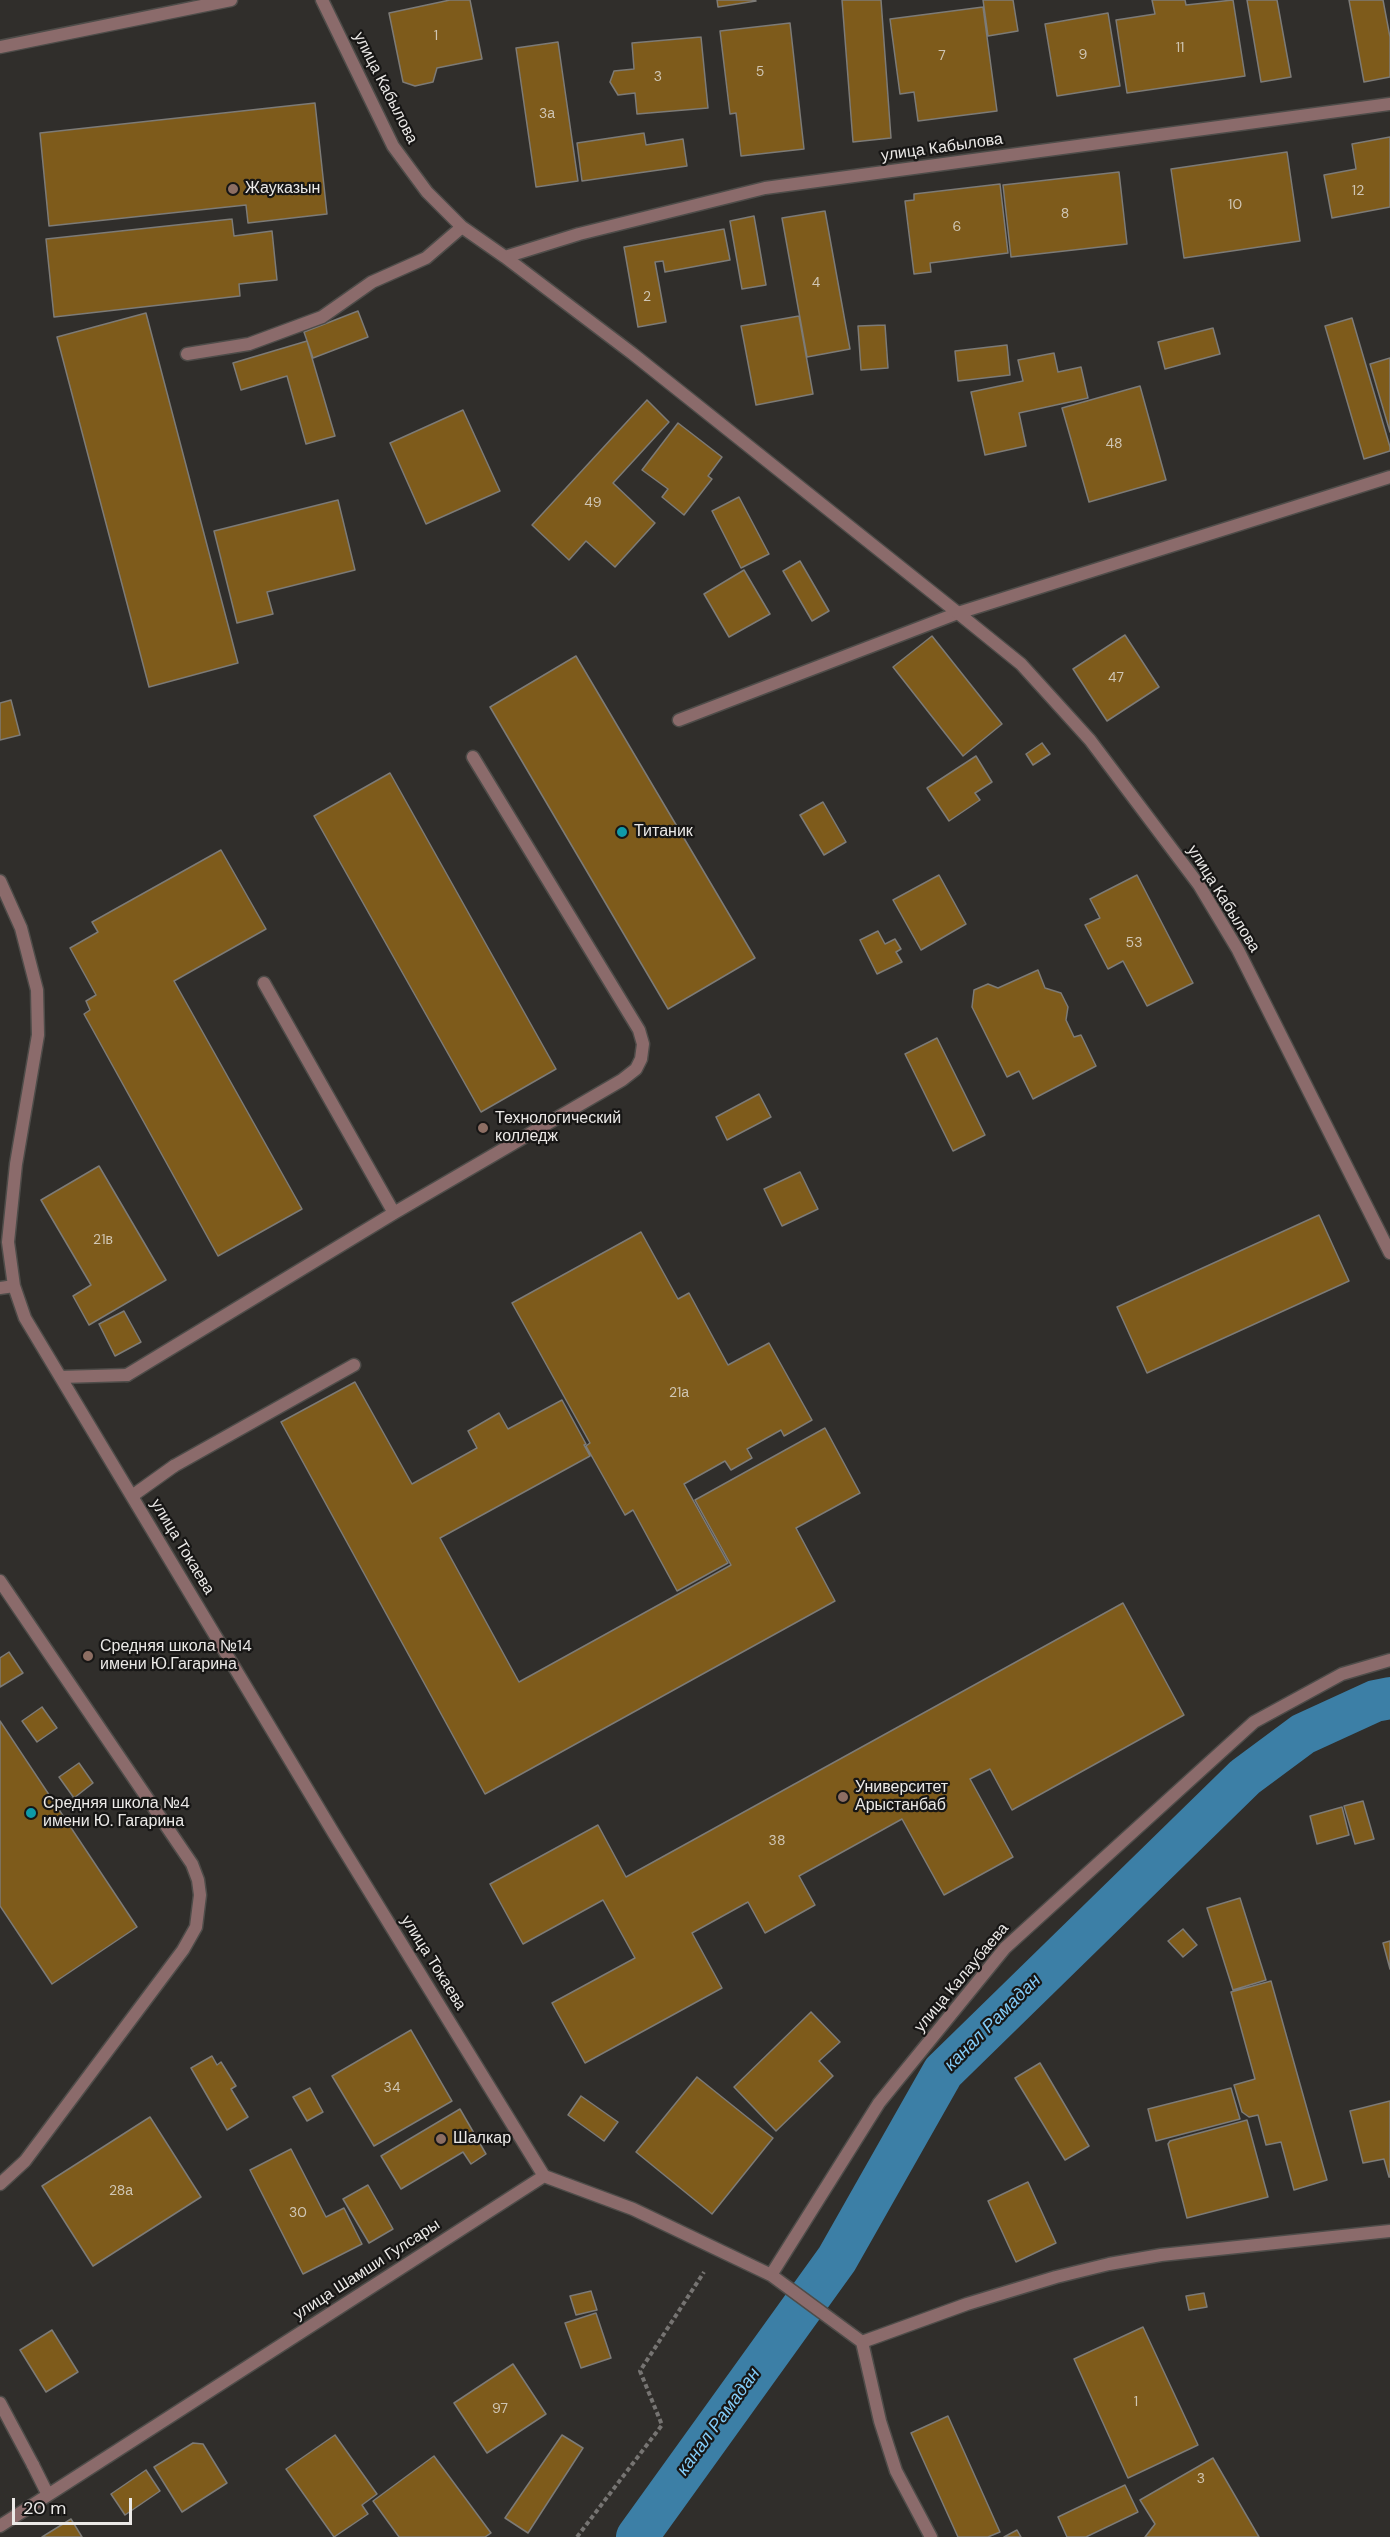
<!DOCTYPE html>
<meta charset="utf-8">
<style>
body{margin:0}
#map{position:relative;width:1390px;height:2537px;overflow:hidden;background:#302e2b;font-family:"DM Sans",sans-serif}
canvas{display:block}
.scale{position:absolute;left:12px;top:2498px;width:120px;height:27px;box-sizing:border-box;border:3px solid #ebe9e7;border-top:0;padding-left:8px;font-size:18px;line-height:21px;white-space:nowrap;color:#ebe9e7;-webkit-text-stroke:4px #171615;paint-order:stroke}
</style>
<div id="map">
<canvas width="1390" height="2537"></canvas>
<div class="scale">20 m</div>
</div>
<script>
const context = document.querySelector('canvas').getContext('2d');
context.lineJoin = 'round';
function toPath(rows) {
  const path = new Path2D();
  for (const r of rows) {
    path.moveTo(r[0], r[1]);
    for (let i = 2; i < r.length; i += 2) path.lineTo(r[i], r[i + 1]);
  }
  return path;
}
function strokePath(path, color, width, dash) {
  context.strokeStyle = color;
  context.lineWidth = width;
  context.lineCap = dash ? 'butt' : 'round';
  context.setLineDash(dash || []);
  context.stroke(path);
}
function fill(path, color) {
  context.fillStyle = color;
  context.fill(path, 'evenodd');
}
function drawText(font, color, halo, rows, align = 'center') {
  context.font = font + ' "DM Sans",sans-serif';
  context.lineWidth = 4.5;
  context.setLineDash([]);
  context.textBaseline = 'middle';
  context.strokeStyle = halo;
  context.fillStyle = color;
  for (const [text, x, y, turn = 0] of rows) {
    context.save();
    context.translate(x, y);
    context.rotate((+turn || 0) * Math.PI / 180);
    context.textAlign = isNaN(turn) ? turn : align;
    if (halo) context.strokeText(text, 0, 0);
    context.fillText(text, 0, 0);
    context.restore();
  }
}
strokePath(toPath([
 [637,2537,837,2259,943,2072,1245,1777,1303,1734,1375,1701,1390,1698]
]), '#3c7fa6', 42);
const building = toPath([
 [450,0,470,0,482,59,437,68,433,82,415,86,403,82,389,13,450,0],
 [717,0,755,0,756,1,718,7,717,0],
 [842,0,881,0,891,138,853,142,842,0],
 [983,0,1013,0,1018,31,988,36,983,0],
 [1152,0,1185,0,1186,5,1233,0,1245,76,1127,93,1116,20,1155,14,1152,0],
 [1247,0,1277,0,1291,77,1261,82,1247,0],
 [1349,0,1383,0,1390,37,1390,77,1364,82,1349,0],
 [983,7,997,111,918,121,914,92,900,94,890,19,983,7],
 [1108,13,1120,86,1057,96,1045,24,1108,13],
 [790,23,804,149,741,156,736,113,730,114,720,31,790,23],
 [701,37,708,108,637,114,635,93,618,95,610,82,614,71,634,69,632,43,701,37],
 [558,42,578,181,536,187,516,48,558,42],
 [315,103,327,214,248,223,246,205,49,226,40,133,315,103],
 [644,133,646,145,683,139,687,166,582,181,577,143,644,133],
 [1390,137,1390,207,1332,218,1324,175,1356,169,1352,144,1390,137],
 [1287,152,1300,241,1184,258,1171,169,1287,152],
 [1119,172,1127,244,1011,257,1003,185,1119,172],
 [1000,184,1008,253,930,263,931,272,914,274,905,201,914,200,914,194,1000,184],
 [825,211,850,349,807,357,782,218,825,211],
 [754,216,766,285,742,289,730,221,754,216],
 [232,219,234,236,272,231,277,280,239,284,240,296,54,317,46,239,232,219],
 [724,229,730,260,665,272,663,261,655,262,666,322,638,327,624,247,724,229],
 [358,311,368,337,313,358,304,332,358,311],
 [146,313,238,663,149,687,57,337,146,313],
 [799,316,813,394,756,405,741,326,799,316],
 [1352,318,1390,447,1390,451,1364,459,1325,326,1352,318],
 [885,325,888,368,861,370,858,326,885,325],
 [1213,328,1220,354,1165,369,1158,342,1213,328],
 [307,341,335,436,306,444,287,376,241,390,233,363,307,341],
 [1007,345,1010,375,958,381,955,351,1007,345],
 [1054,353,1058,372,1081,367,1088,398,1019,413,1026,446,985,455,971,392,1023,381,1018,360,1054,353],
 [1390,358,1390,432,1370,364,1390,358],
 [1140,386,1166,480,1089,502,1062,408,1140,386],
 [647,400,669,422,613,483,655,523,615,567,586,541,569,560,532,525,647,400],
 [463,410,500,491,426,524,390,443,463,410],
 [678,423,722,457,708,476,712,479,684,515,662,497,668,489,642,470,678,423],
 [739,497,769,554,741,568,712,511,739,497],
 [338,500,355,570,267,592,273,614,237,623,214,531,338,500],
 [800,561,829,611,812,621,783,571,800,561],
 [744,570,770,614,729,637,704,594,744,570],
 [1125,635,1159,687,1107,721,1073,669,1125,635],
 [932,636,1002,724,963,756,893,667,932,636],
 [576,656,755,958,668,1009,490,707,576,656],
 [11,700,20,735,0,740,0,703,11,700],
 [1042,743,1050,754,1033,765,1026,754,1042,743],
 [976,756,992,782,975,793,980,800,949,821,927,788,976,756],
 [390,773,556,1069,481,1112,314,816,390,773],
 [823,802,846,842,824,855,800,815,823,802],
 [221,850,266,929,174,981,302,1209,218,1256,84,1014,90,1010,86,1001,96,995,70,948,98,932,92,922,221,850],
 [939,875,966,924,921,950,893,900,939,875],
 [1137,875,1193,983,1147,1006,1123,961,1108,969,1085,925,1100,918,1090,899,1137,875],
 [878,931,885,944,895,939,901,949,896,952,902,962,877,974,860,940,878,931],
 [1038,970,1045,988,1061,993,1068,1007,1066,1020,1074,1037,1081,1035,1096,1066,1033,1099,1019,1071,1007,1077,972,1007,974,990,988,984,998,988,1038,970],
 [937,1038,985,1135,953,1151,905,1054,937,1038],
 [759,1094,771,1117,727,1140,716,1117,759,1094],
 [99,1166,166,1280,89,1325,73,1296,91,1285,41,1200,99,1166],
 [800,1172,818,1209,782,1226,764,1189,800,1172],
 [1319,1215,1349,1281,1147,1373,1117,1307,1319,1215],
 [641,1232,678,1299,689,1293,728,1365,769,1343,812,1420,784,1436,781,1430,747,1449,752,1458,731,1470,725,1461,684,1484,728,1563,677,1591,633,1510,625,1515,586,1446,590,1443,512,1303,641,1232],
 [124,1311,141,1342,115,1356,99,1324,124,1311],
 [355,1382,412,1484,477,1448,468,1431,499,1413,508,1429,562,1400,586,1444,584,1445,590,1456,440,1538,519,1682,731,1565,695,1500,825,1428,860,1493,796,1528,835,1601,485,1794,281,1422,355,1382],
 [1123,1603,1184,1715,1012,1810,990,1769,970,1779,1013,1857,944,1895,902,1819,799,1876,815,1905,765,1933,748,1902,692,1933,722,1988,585,2063,552,2003,635,1958,603,1900,523,1944,490,1884,598,1825,626,1877,1123,1603],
 [9,1652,23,1673,0,1687,0,1658,9,1652],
 [42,1707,57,1728,37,1742,22,1721,42,1707],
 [0,1721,137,1927,52,1984,0,1906,0,1721],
 [79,1763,93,1783,74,1798,59,1777,79,1763],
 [1363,1801,1374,1839,1355,1844,1344,1806,1363,1801],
 [1342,1807,1349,1835,1317,1844,1310,1816,1342,1807],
 [1240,1898,1266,1980,1233,1990,1207,1908,1240,1898],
 [1183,1929,1197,1945,1183,1957,1168,1941,1183,1929],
 [1390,1941,1390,1969,1383,1943,1390,1941],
 [1271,1981,1327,2180,1294,2190,1281,2142,1266,2145,1258,2115,1249,2117,1242,2112,1234,2085,1255,2079,1231,1992,1271,1981],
 [811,2012,840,2042,819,2061,833,2076,776,2131,734,2087,811,2012],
 [411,2030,452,2101,374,2146,332,2076,411,2030],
 [212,2056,217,2065,221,2062,236,2086,231,2089,248,2117,227,2130,191,2068,212,2056],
 [1040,2063,1089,2146,1065,2160,1015,2078,1040,2063],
 [697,2077,773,2138,712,2214,636,2152,697,2077],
 [310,2088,323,2112,307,2121,293,2097,310,2088],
 [1231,2088,1240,2119,1156,2141,1148,2109,1231,2088],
 [581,2096,618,2122,604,2141,568,2115,581,2096],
 [1390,2101,1390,2177,1389,2177,1384,2159,1363,2163,1350,2111,1390,2101],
 [460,2109,486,2154,471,2164,463,2152,401,2189,381,2156,460,2109],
 [150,2117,201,2197,93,2266,42,2186,150,2117],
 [1247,2120,1268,2197,1187,2218,1168,2144,1170,2141,1247,2120],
 [291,2149,326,2217,344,2208,362,2244,303,2274,250,2170,291,2149],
 [1028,2182,1056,2243,1016,2262,988,2201,1028,2182],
 [368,2185,393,2229,369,2243,343,2199,368,2185],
 [591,2291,597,2310,576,2315,570,2296,591,2291],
 [1204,2293,1207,2307,1189,2310,1186,2296,1204,2293],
 [596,2313,611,2358,581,2368,565,2323,596,2313],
 [1143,2327,1198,2445,1128,2478,1074,2359,1143,2327],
 [52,2330,78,2372,46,2392,20,2350,52,2330],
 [513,2364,546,2414,487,2453,454,2403,513,2364],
 [948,2416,1000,2532,988,2537,958,2537,911,2433,948,2416],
 [335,2435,377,2494,362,2505,368,2514,334,2537,286,2469,335,2435],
 [562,2435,583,2448,528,2533,505,2518,562,2435],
 [193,2443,203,2444,227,2483,182,2512,154,2467,193,2443],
 [434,2456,491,2533,485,2537,399,2537,373,2501,434,2456],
 [1213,2458,1259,2537,1145,2537,1155,2524,1140,2500,1213,2458],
 [146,2470,160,2491,125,2515,111,2494,146,2470],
 [1125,2485,1138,2512,1086,2537,1067,2537,1058,2517,1125,2485],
 [71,2519,82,2537,42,2537,71,2519],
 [1017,2530,1021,2537,1004,2537,1017,2530]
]);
fill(building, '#7e5b1b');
strokePath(building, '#7d7b77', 1.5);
const lane = toPath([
 [679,720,958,613],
 [264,983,394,1213],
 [127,1375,394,1213,622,1080,636,1069,641,1059,643,1044,639,1030,473,757],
 [174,1466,354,1365],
 [0,1581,192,1864,198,1880,200,1895,196,1927,183,1950,25,2161,0,2184],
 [0,2403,33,2465]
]);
const street = toPath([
 [322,0,393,146,427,192,462,227,505,257,633,354,958,613,1021,664,1090,740,1199,885,1238,950,1390,1253],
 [0,47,231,0],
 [505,257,579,234,765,188,1390,104],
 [187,354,249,344,322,317,372,282,426,258,462,227],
 [958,613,1390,477],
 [0,881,21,928,37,990,38,1035,16,1164,8,1242,14,1286,25,1318,333,1832,544,2176],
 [0,1288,14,1286],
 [61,1377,127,1375],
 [132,1496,174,1466],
 [544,2176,633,2209,771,2275,862,2342,880,2421,896,2471,931,2537],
 [771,2275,879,2103,1005,1948,1254,1722,1342,1674,1390,1660],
 [862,2342,967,2304,1056,2277,1109,2264,1161,2255,1390,2231],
 [33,2465,48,2495],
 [0,2526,544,2176]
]);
strokePath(lane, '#4e4c49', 15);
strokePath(street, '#4e4c49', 15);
strokePath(toPath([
 [577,2537,662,2425,640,2371,704,2272]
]), '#767472', 4, [4.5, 3]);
strokePath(lane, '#8b6b6b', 12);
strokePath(street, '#8b6b6b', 12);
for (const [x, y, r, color] of [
 [233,189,6,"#8d6e63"],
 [622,832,6,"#0f9aa8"],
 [483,1128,6,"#8d6e63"],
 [88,1656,6,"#8d6e63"],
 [843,1797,6,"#8d6e63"],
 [31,1813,6,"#0f9aa8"],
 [441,2139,6,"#8d6e63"]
]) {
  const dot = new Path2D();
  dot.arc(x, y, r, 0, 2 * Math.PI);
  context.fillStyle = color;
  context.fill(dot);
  strokePath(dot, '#171615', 2);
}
drawText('14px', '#d0c6b4', null, [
 ["1",436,36],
 ["11",1180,48],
 ["9",1083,55],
 ["7",942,56],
 ["5",760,72],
 ["3",658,77],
 ["3а",547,114],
 ["12",1358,191],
 ["10",1235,205],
 ["8",1065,214],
 ["6",957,227],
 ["4",816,283],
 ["2",647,297],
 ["48",1114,444],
 ["49",593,503],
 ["47",1116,678],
 ["53",1134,943],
 ["21в",103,1240],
 ["21а",679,1393],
 ["38",777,1841],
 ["34",392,2088],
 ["28а",121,2191],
 ["30",298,2213],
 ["1",1136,2402],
 ["97",500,2409],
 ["3",1201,2479]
]);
drawText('16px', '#ebe9e7', '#171615', [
 ["улица Кабылова",385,88,63],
 ["улица Кабылова",942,148,-8],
 ["улица Кабылова",1223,899,58],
 ["улица Токаева",182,1547,59],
 ["улица Токаева",433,1963,58],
 ["улица Калаубаева",962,1978,-50],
 ["улица Шамши Гулсары",367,2270,-33]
]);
drawText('16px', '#ebe9e7', '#171615', [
 ["Жауказын",245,189],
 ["Титаник",634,832],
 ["Технологический",495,1119],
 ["колледж",495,1137],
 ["Средняя школа №14",100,1647],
 ["имени Ю.Гагарина",100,1665],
 ["Университет",855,1788],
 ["Арыстанбаб",855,1806],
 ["Средняя школа №4",43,1804],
 ["имени Ю. Гагарина",43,1822],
 ["Шалкар",453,2139]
], 'left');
drawText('italic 18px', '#83ccf9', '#171615', [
 ["канал Рамадан",993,2023,-45],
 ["канал Рамадан",719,2422,-54]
]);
</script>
